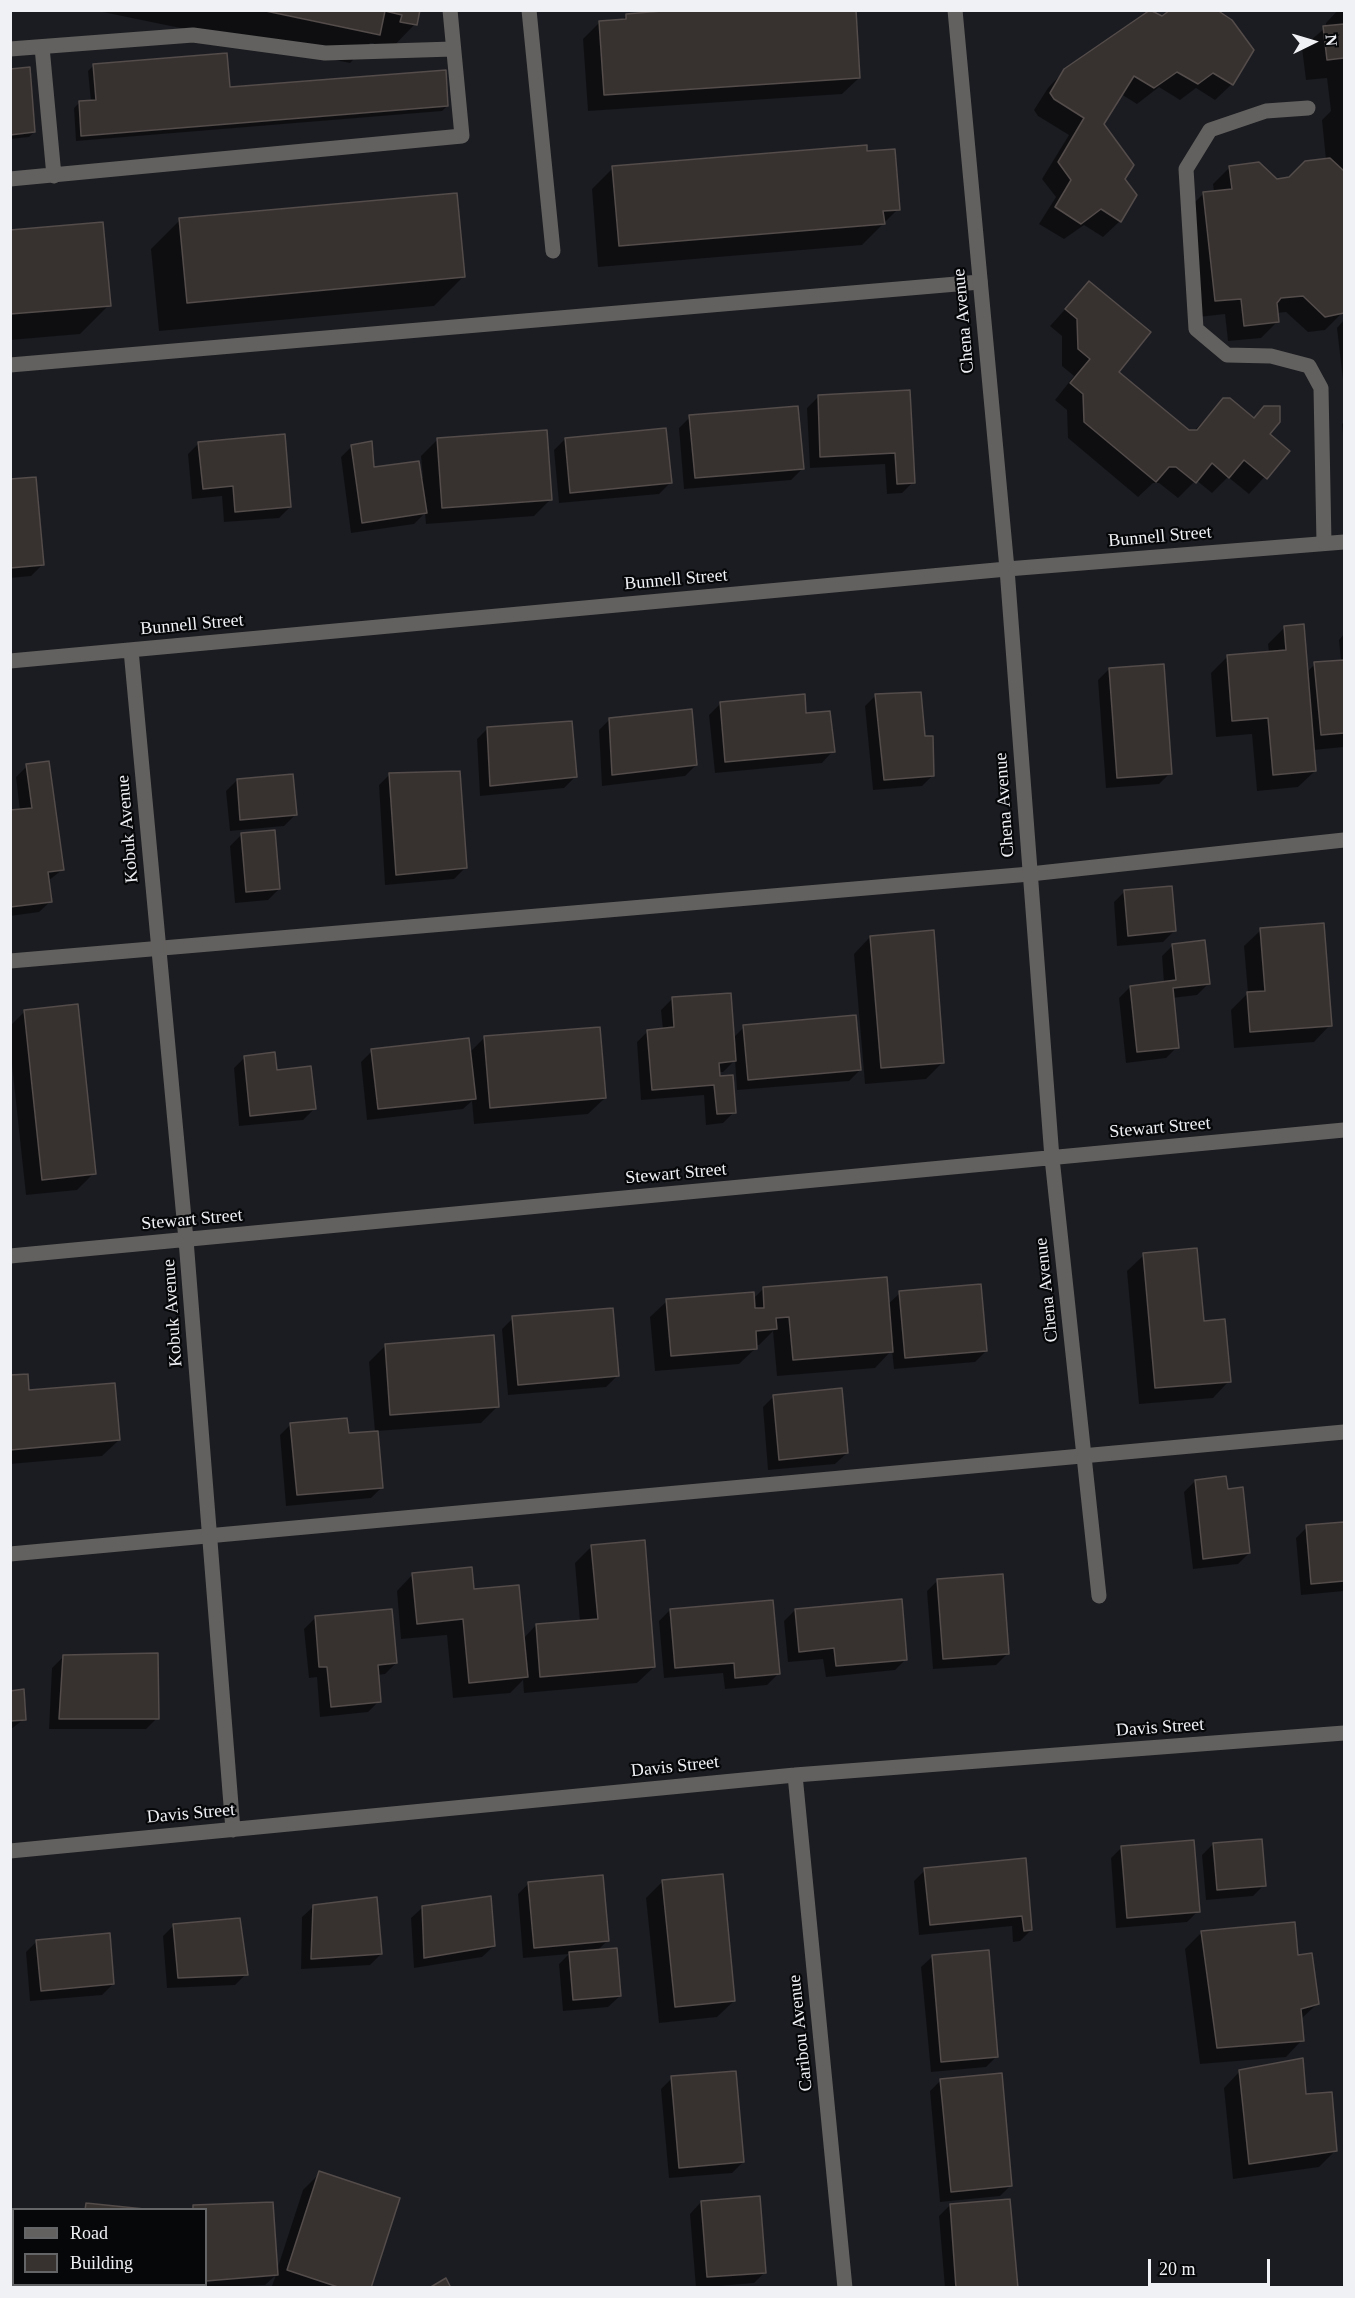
<!DOCTYPE html>
<style>
body{margin:0}
#map{position:relative;width:1355px;height:2298px;overflow:hidden;background:#1b1c21;font-family:"Times New Roman",serif}
canvas{display:block}
.frame{position:absolute;inset:0;border:12px solid #f0f1f5;pointer-events:none}
.legend{position:absolute;left:12px;top:2208px;width:195px;height:78px;box-sizing:border-box;background:#060709;border:2px solid #646567;margin:0;padding:8px 10px;list-style:none;font-size:18px;color:#f0f1f5}
.legend li{display:flex;align-items:center;gap:12px;height:30px}
.legend b{width:30px;border:2px solid #646567}
.north{position:absolute;left:1283px;top:12px;width:60px;height:60px;-webkit-text-stroke:4px #060709;paint-order:stroke;rotate:85deg;font-size:16px;font-weight:700;line-height:24px;text-align:center;color:#f0f1f5}
.north::after{content:'';display:block;margin:auto;width:21px;height:27px;background:#f0f1f5;clip-path:polygon(50% 0,100% 100%,50% 72%,0 100%)}
.scale{position:absolute;left:1148px;top:2259px;width:122px;height:27px;box-sizing:border-box;border:3px solid #f0f1f5;border-top:0;padding-left:8px;font-size:18px;line-height:21px;white-space:nowrap;color:#f0f1f5;-webkit-text-stroke:4px #060709;paint-order:stroke}
</style>
<div id="map">
<canvas width="1355" height="2298"></canvas>
<div class="frame"></div>
<ul class="legend">
<li><b style="height:8px;background:#63615f"></b>Road</li>
<li><b style="height:16px;background:#373130"></b>Building</li>
</ul>
<div class="north">N</div>
<div class="scale">20 m</div>
</div>
<script>
const context = document.querySelector('canvas').getContext('2d');
context.lineJoin = 'round';
function fill(path, color) {
  context.fillStyle = color;
  context.fill(path, 'evenodd');
}
function toPath(rows) {
  const path = new Path2D();
  for (const r of rows) {
    path.moveTo(r[0], r[1]);
    for (let i = 2; i < r.length; i += 2) path.lineTo(r[i], r[i + 1]);
  }
  return path;
}
function strokePath(path, color, width, dash) {
  context.strokeStyle = color;
  context.lineWidth = width;
  context.lineCap = dash ? 'butt' : 'round';
  context.setLineDash(dash || []);
  context.stroke(path);
}
function drawText(font, color, halo, rows, align = 'center') {
  context.font = font + ' "Times New Roman",serif';
  context.lineWidth = 4.5;
  context.setLineDash([]);
  context.textBaseline = 'middle';
  context.strokeStyle = halo;
  context.fillStyle = color;
  for (const [text, x, y, turn = 0] of rows) {
    context.save();
    context.translate(x, y);
    context.rotate((+turn || 0) * Math.PI / 180);
    context.textAlign = isNaN(turn) ? turn : align;
    if (halo) context.strokeText(text, 0, 0);
    context.fillText(text, 0, 0);
    context.restore();
  }
}
fill(toPath([
 [93,10,418,10,415,24,387,53,372,50,374,43,370,43,350,63],
 [1338,10,1344,10,1344,311,1325,330,1308,332,1286,312,1277,313,1278,321,1261,338,1228,341,1225,314,1199,317,1187,210,1204,193,1214,192,1213,184,1230,167,1276,180,1289,179,1326,160,1322,120,1331,111,1327,78,1306,80,1302,48,1326,27,1326,23],
 [1151,11,1232,84,1215,100,1196,88,1180,100,1159,87,1137,104,1121,94,1102,124,1124,179,1120,221,1103,237,1084,225,1064,239,1039,224,1056,197,1042,179,1069,135,1038,116,1034,110,1048,88,1065,70],
 [627,15,859,78,842,94,588,111,583,39,600,22,621,21],
 [94,65,229,89,447,106,442,111,76,141,74,108,79,103,91,102,88,71],
 [10,71,34,132,29,137,10,139],
 [866,153,898,209,862,245,598,267,592,189,613,168],
 [180,220,463,277,434,306,159,331,151,249],
 [10,231,109,305,80,334,10,340],
 [1089,283,1116,372,1188,431,1194,431,1224,399,1254,419,1288,451,1249,494,1228,477,1212,493,1196,480,1178,498,1159,483,1153,483,1138,497,1068,438,1067,410,1055,400,1074,376,1062,366,1062,336,1050,326],
 [1344,320,1344,389,1337,328],
 [908,392,913,482,902,493,887,494,885,464,810,468,807,408,818,397],
 [690,417,802,469,791,480,684,489,679,428],
 [1344,422,1344,444,1342,424],
 [565,439,670,483,659,494,559,503,554,450],
 [437,440,551,499,534,516,426,524,425,513,414,524,351,533,341,457,352,446,373,469,423,478,421,456],
 [199,443,290,507,279,518,224,522,222,496,192,499,188,454],
 [10,481,42,565,31,576,10,578],
 [1285,627,1306,673,1315,664,1341,661,1339,640,1344,634,1344,747,1313,750,1315,771,1298,787,1257,791,1252,734,1216,737,1211,673,1227,657,1269,653,1268,644],
 [1109,669,1170,773,1159,784,1106,788,1098,680],
 [876,695,923,737,933,775,922,786,873,790,865,706],
 [720,704,805,715,833,751,822,763,715,773,709,715],
 [610,719,696,765,685,776,602,786,599,730],
 [488,728,575,777,564,788,480,796,477,739],
 [27,766,62,870,48,881,51,901,39,912,10,916,10,812,20,811,16,777],
 [390,774,465,868,454,879,385,885,379,785],
 [237,780,295,815,284,826,230,831,226,791],
 [241,835,279,889,268,900,235,903,230,846],
 [1125,891,1174,931,1163,942,1117,946,1114,902],
 [1261,930,1330,1025,1314,1042,1234,1048,1231,1010,1248,993,1244,946],
 [870,937,943,1062,926,1079,865,1084,854,954],
 [1173,945,1208,984,1197,995,1172,998,1177,1047,1166,1058,1126,1063,1119,998,1130,987,1164,983,1162,956],
 [672,999,733,1038,744,1027,860,1070,849,1081,737,1090,735,1060,723,1072,718,1072,734,1112,723,1123,706,1125,704,1095,641,1100,637,1042,648,1031,663,1030,661,1010],
 [25,1011,94,1173,77,1190,26,1195,10,1046,10,1026],
 [484,1038,605,1098,588,1114,474,1124,472,1101,463,1109,367,1120,361,1062,372,1051,469,1053],
 [245,1057,276,1071,314,1109,303,1120,239,1126,234,1068],
 [1144,1255,1202,1322,1229,1381,1213,1398,1139,1404,1127,1271],
 [763,1289,887,1305,900,1293,986,1351,975,1362,894,1369,892,1350,875,1368,777,1376,773,1331,759,1345,755,1345,756,1348,739,1364,655,1371,650,1317,667,1301,753,1299],
 [513,1318,617,1376,606,1387,508,1395,502,1329],
 [386,1345,498,1406,481,1423,377,1431,382,1487,371,1498,286,1506,280,1435,291,1424,347,1435,375,1432,369,1362],
 [10,1377,28,1392,119,1440,102,1456,10,1464],
 [774,1396,847,1453,835,1464,768,1470,763,1407],
 [1195,1481,1226,1490,1249,1553,1238,1564,1193,1569,1184,1492],
 [1344,1523,1344,1591,1301,1595,1296,1538,1307,1527],
 [592,1546,654,1667,637,1683,524,1693,523,1680,510,1693,453,1698,447,1635,401,1639,397,1591,413,1574,473,1591,523,1639,536,1625,580,1622,575,1563],
 [938,1580,1007,1654,996,1665,933,1669,927,1591],
 [670,1610,778,1674,767,1685,725,1689,723,1673,664,1678,659,1621],
 [795,1610,906,1659,895,1670,826,1677,823,1659,788,1662,784,1621],
 [315,1618,396,1663,385,1674,377,1675,379,1701,368,1712,320,1717,317,1677,309,1678,304,1629],
 [63,1657,157,1718,146,1729,49,1729,52,1668],
 [10,1692,24,1719,10,1730],
 [1213,1844,1264,1885,1253,1896,1206,1900,1202,1855],
 [1122,1847,1198,1911,1187,1922,1116,1928,1111,1858],
 [1024,1860,1031,1930,1020,1941,1013,1942,1012,1926,919,1935,914,1881,925,1870],
 [663,1881,734,2001,717,2017,659,2023,646,1898],
 [529,1883,607,1941,597,1951,620,1996,608,2007,563,2011,559,1964,569,1954,523,1958,518,1894],
 [314,1906,381,1954,370,1965,301,1969,302,1917],
 [423,1907,494,1946,482,1957,414,1968,411,1918],
 [174,1925,246,1974,235,1985,167,1988,163,1936],
 [1202,1932,1297,1956,1317,2004,1300,2020,1302,2040,1286,2057,1200,2064,1185,1949],
 [37,1941,113,1984,102,1995,30,2001,26,1952],
 [933,1956,997,2056,986,2067,931,2072,921,1967],
 [1240,2071,1304,2096,1336,2150,1319,2167,1233,2179,1224,2088],
 [672,2078,743,2162,732,2173,669,2178,661,2089],
 [941,2080,1011,2185,1000,2196,940,2202,930,2091],
 [320,2173,369,2288,276,2288,272,2286,276,2275,265,2285,187,2288,187,2284,206,2284,206,2210,191,2210,194,2207,271,2204,276,2273,303,2190],
 [701,2202,765,2272,754,2283,696,2288,690,2214],
 [950,2205,1016,2288,945,2288,939,2216],
 [69,2284,159,2284,156,2288,68,2288]
]), '#0007');
const building = toPath([
 [261,10,420,10,417,25,400,22,402,15,385,11,380,35,261,10],
 [674,10,856,10,860,78,604,95,599,21,626,19,626,14,674,10],
 [1150,10,1162,16,1170,10,1217,10,1232,20,1254,50,1233,85,1213,73,1198,84,1177,72,1154,88,1134,76,1104,124,1134,165,1125,179,1137,195,1121,222,1101,209,1081,224,1055,207,1071,180,1058,162,1084,118,1054,99,1050,93,1064,69,1150,10],
 [1344,24,1344,58,1327,60,1323,26,1344,24],
 [227,53,230,87,446,70,448,106,81,136,79,101,96,100,93,64,227,53],
 [30,67,35,132,10,135,10,69,30,67],
 [867,145,867,151,895,149,900,210,883,211,885,224,619,246,612,166,867,145],
 [1330,158,1344,171,1344,313,1325,317,1303,296,1281,298,1277,303,1279,322,1244,326,1241,299,1215,301,1203,192,1232,189,1229,166,1259,162,1277,179,1289,177,1305,161,1330,158],
 [457,193,465,277,187,303,179,218,457,193],
 [103,222,111,306,10,314,10,230,103,222],
 [1089,281,1151,332,1119,372,1189,430,1197,430,1223,398,1230,398,1254,418,1264,406,1280,406,1280,422,1270,434,1290,451,1267,479,1244,460,1229,478,1212,463,1196,483,1176,467,1169,467,1156,482,1084,422,1083,394,1070,383,1090,359,1078,349,1077,319,1065,309,1089,281],
 [910,390,915,483,897,484,895,453,820,457,818,395,910,390],
 [798,406,804,469,695,478,689,415,798,406],
 [666,428,672,483,570,493,565,438,666,428],
 [547,430,552,500,442,508,437,438,547,430],
 [285,434,291,507,235,512,233,486,203,489,198,442,285,434],
 [372,441,374,467,419,461,427,513,362,523,351,445,372,441],
 [36,477,44,565,10,568,10,479,36,477],
 [1304,624,1316,771,1273,775,1268,718,1232,721,1227,655,1286,650,1284,626,1304,624],
 [1344,660,1344,733,1321,735,1314,662,1344,660],
 [1164,664,1172,774,1117,778,1109,668,1164,664],
 [921,692,925,736,933,736,934,776,884,780,875,694,921,692],
 [805,694,806,713,830,711,835,752,725,762,720,702,805,694],
 [692,709,697,765,612,775,609,718,692,709],
 [572,721,577,777,490,786,487,727,572,721],
 [49,761,64,870,48,872,52,902,10,907,10,810,32,808,26,764,49,761],
 [460,771,467,868,396,875,389,773,460,771],
 [293,774,297,815,240,820,237,779,293,774],
 [275,830,280,889,246,892,241,833,275,830],
 [1172,886,1176,931,1128,936,1124,890,1172,886],
 [1324,923,1332,1026,1250,1032,1247,992,1265,991,1260,928,1324,923],
 [934,930,944,1063,881,1068,870,936,934,930],
 [1205,940,1210,984,1173,988,1179,1048,1137,1052,1130,986,1176,980,1172,944,1205,940],
 [731,993,736,1061,719,1063,720,1076,733,1075,736,1113,717,1114,714,1085,652,1090,647,1030,674,1027,672,997,731,993],
 [78,1004,96,1174,42,1180,24,1010,78,1004],
 [856,1015,861,1070,748,1080,743,1025,856,1015],
 [600,1027,606,1098,490,1108,484,1036,600,1027],
 [469,1038,476,1099,378,1109,371,1049,469,1038],
 [275,1052,277,1070,311,1066,316,1109,250,1116,244,1056,275,1052],
 [1197,1248,1204,1321,1225,1319,1231,1382,1155,1388,1143,1253,1197,1248],
 [887,1277,893,1352,793,1360,789,1317,776,1318,777,1329,756,1331,757,1349,671,1356,666,1299,754,1292,755,1308,764,1308,763,1287,887,1277],
 [981,1284,987,1351,905,1358,899,1291,981,1284],
 [613,1308,619,1376,518,1385,512,1316,613,1308],
 [494,1335,499,1407,390,1415,385,1344,494,1335],
 [28,1374,29,1390,115,1383,120,1440,10,1450,10,1375,28,1374],
 [842,1388,848,1453,779,1460,773,1395,842,1388],
 [347,1418,349,1433,378,1431,383,1488,297,1495,290,1423,347,1418],
 [1226,1476,1228,1489,1243,1487,1250,1553,1203,1559,1195,1480,1226,1476],
 [1344,1522,1344,1581,1311,1584,1306,1525,1344,1522],
 [645,1540,655,1667,540,1677,536,1624,598,1619,591,1545,645,1540],
 [472,1567,474,1589,519,1585,528,1677,469,1683,463,1619,417,1624,412,1573,472,1567],
 [1003,1574,1009,1654,943,1659,937,1579,1003,1574],
 [902,1599,907,1660,836,1666,834,1648,799,1652,795,1609,902,1599],
 [773,1600,780,1674,735,1678,734,1663,675,1668,670,1609,773,1600],
 [392,1609,397,1663,378,1665,381,1702,331,1707,327,1667,319,1667,315,1616,392,1609],
 [158,1653,159,1719,59,1719,63,1655,158,1653],
 [24,1689,26,1720,10,1721,10,1691,24,1689],
 [1262,1839,1266,1886,1217,1890,1213,1843,1262,1839],
 [1194,1840,1200,1912,1127,1918,1121,1846,1194,1840],
 [1026,1858,1032,1930,1024,1931,1022,1916,930,1925,924,1868,1026,1858],
 [723,1874,735,2001,675,2007,662,1880,723,1874],
 [603,1875,609,1941,534,1948,528,1882,603,1875],
 [491,1896,495,1946,424,1958,422,1906,491,1896],
 [377,1897,382,1954,311,1959,313,1905,377,1897],
 [240,1918,248,1975,178,1978,173,1924,240,1918],
 [1295,1922,1298,1955,1312,1953,1319,2004,1301,2009,1304,2041,1217,2048,1201,1931,1295,1922],
 [110,1933,114,1984,41,1991,36,1940,110,1933],
 [617,1948,621,1996,573,2000,569,1952,617,1948],
 [989,1950,998,2057,941,2062,932,1955,989,1950],
 [1303,2058,1306,2094,1332,2092,1337,2151,1249,2164,1239,2070,1303,2058],
 [736,2071,744,2162,679,2168,671,2076,736,2071],
 [1002,2073,1012,2186,951,2192,940,2079,1002,2073],
 [319,2171,400,2198,371,2288,341,2288,287,2270,319,2171],
 [760,2196,766,2273,707,2277,701,2201,760,2196],
 [1010,2199,1018,2288,956,2288,950,2204,1010,2199],
 [273,2202,278,2275,206,2281,206,2210,193,2210,193,2205,273,2202],
 [86,2203,154,2210,85,2210,86,2203],
 [14,2224,14,2284,57,2284,58,2288,10,2288,10,2225,14,2224],
 [446,2278,451,2288,429,2288,446,2278]
]);
fill(building, '#373130');
strokePath(building, '#534c4a', 1.5);
strokePath(toPath([
 [529,10,553,251],
 [42,47,54,176],
 [10,49,193,35,325,53,453,49],
 [1308,108,1266,111,1210,130,1186,169,1196,329,1227,355,1271,356,1309,366,1321,388,1324,543],
 [10,179,462,136,450,10],
 [10,365,980,282],
 [10,961,1030,874,1344,840],
 [10,1554,1344,1432]
]), '#63615f', 15);
strokePath(toPath([
 [955,10,1007,569,1052,1158,1099,1596],
 [131,650,186,1240,233,1830],
 [10,661,1007,569,1344,542],
 [10,1256,1344,1130],
 [795,1775,845,2288],
 [10,1851,795,1775,1344,1733]
]), '#63615f', 15);
drawText('18px', '#f0f1f5', '#060709', [
 ["Chena Avenue",964,321,-95],
 ["Bunnell Street",1160,537,-5],
 ["Bunnell Street",676,580,-5],
 ["Bunnell Street",192,625,-5],
 ["Chena Avenue",1005,805,-94],
 ["Kobuk Avenue",128,829,-95],
 ["Stewart Street",1160,1128,-5],
 ["Stewart Street",676,1174,-5],
 ["Stewart Street",192,1220,-5],
 ["Chena Avenue",1047,1290,-96],
 ["Kobuk Avenue",173,1313,-94],
 ["Davis Street",1160,1728,-4],
 ["Davis Street",675,1767,-6],
 ["Davis Street",191,1814,-5],
 ["Caribou Avenue",801,2033,-96]
]);
</script>
